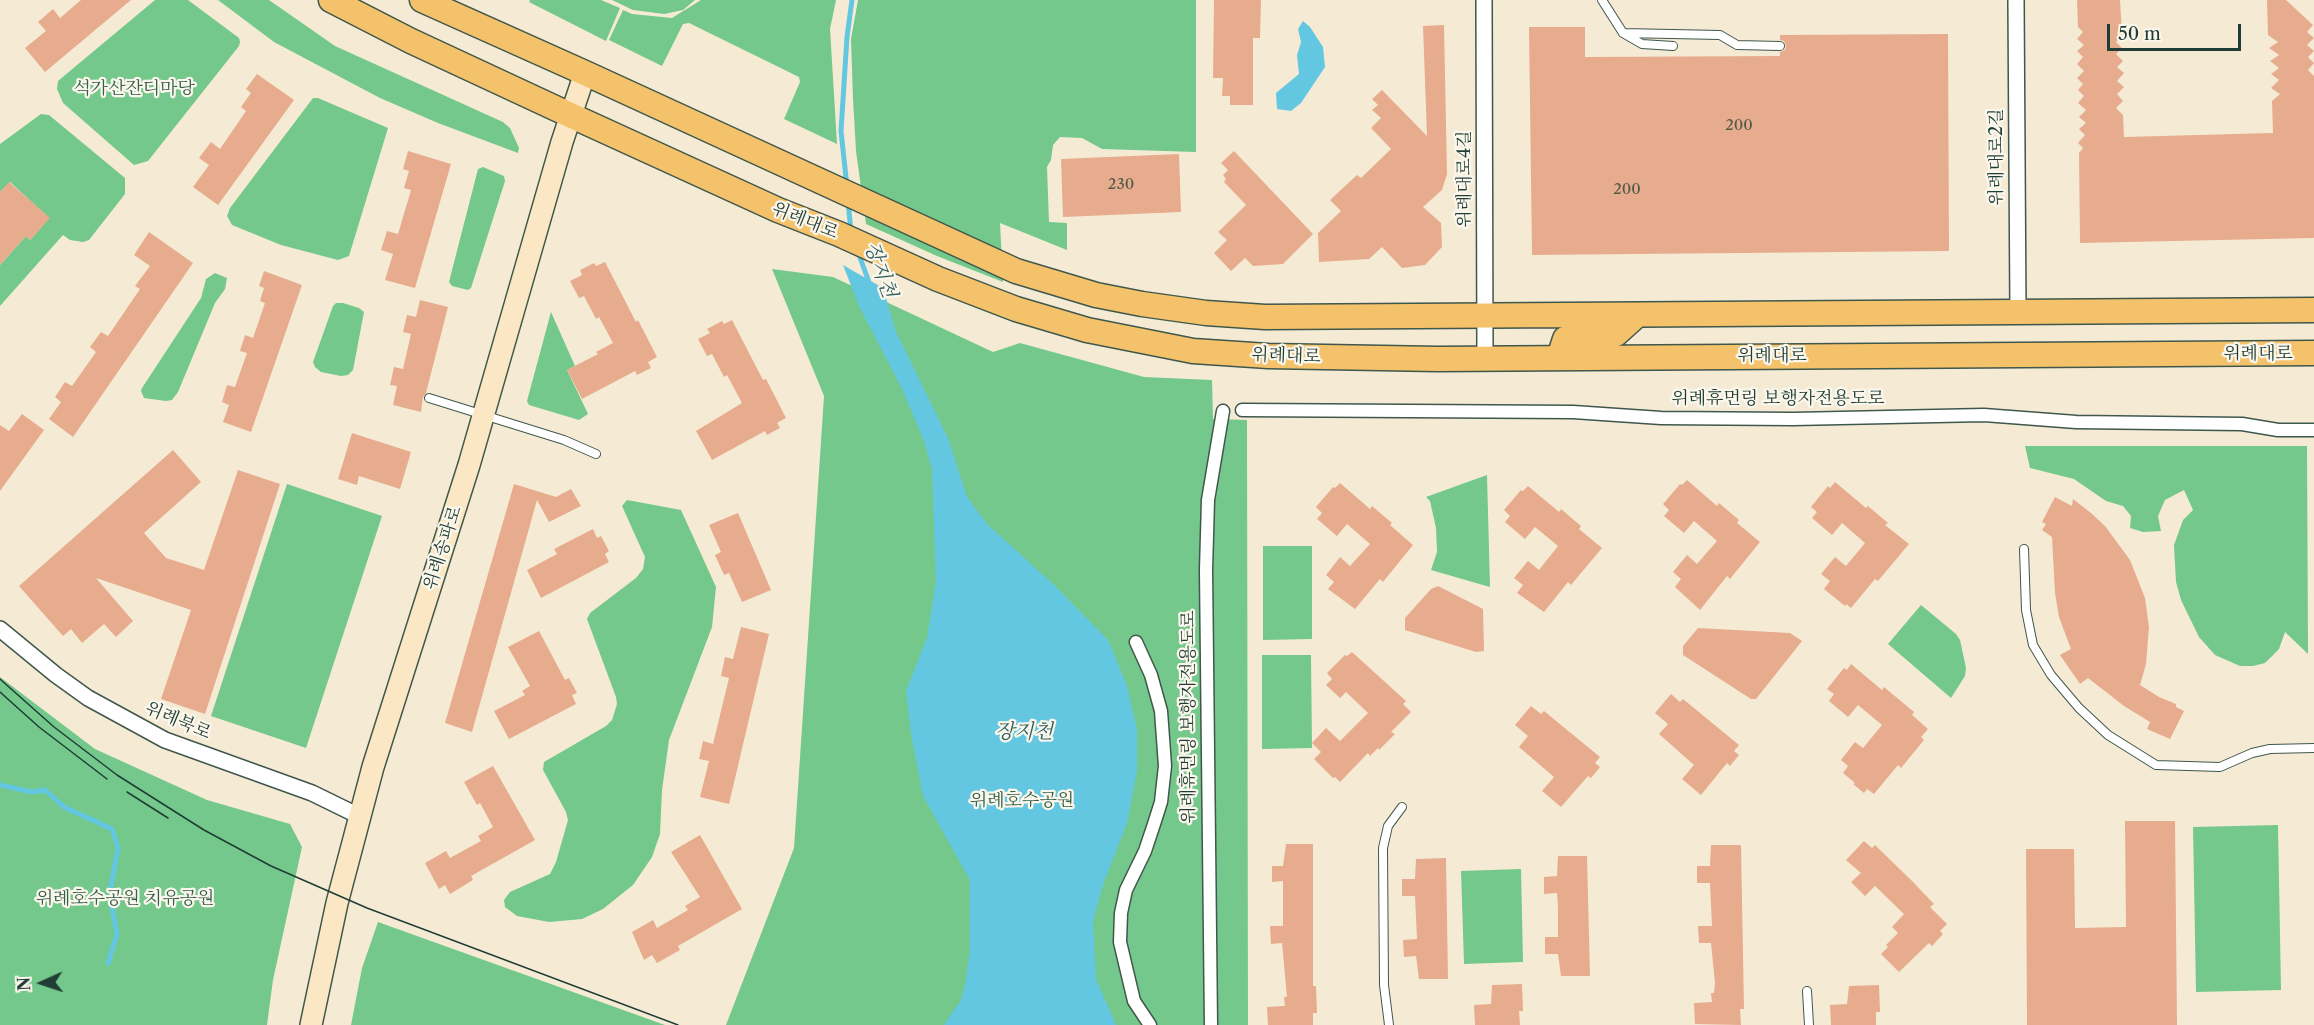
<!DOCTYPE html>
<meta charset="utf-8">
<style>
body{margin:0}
#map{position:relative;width:2314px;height:1025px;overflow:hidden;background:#f5ebd5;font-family:"Libre Caslon Text",serif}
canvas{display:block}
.north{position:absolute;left:12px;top:953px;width:60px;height:60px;-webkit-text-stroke:4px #fbf7ec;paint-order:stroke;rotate:267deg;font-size:16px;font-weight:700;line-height:24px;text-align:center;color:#1f3d34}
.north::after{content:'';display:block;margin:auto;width:21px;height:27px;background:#1f3d34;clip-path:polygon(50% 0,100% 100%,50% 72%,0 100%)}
.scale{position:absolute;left:2107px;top:24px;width:134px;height:27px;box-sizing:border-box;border:3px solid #1f3d34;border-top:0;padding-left:8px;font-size:18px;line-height:21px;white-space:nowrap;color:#1f3d34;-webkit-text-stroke:4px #fbf7ec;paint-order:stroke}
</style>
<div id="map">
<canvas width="2314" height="1025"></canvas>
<div class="north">N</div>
<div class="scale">50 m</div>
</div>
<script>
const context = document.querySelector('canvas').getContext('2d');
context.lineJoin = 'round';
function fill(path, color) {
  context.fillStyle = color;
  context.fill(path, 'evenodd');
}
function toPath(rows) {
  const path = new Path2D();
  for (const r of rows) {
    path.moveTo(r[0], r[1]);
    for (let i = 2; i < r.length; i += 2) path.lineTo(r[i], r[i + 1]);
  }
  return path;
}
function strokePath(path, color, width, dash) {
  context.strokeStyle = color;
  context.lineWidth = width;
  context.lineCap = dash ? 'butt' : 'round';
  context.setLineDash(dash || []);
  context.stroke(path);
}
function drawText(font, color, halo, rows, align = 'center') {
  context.font = font + ' "Libre Caslon Text","Noto Serif KR",serif';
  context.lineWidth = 4.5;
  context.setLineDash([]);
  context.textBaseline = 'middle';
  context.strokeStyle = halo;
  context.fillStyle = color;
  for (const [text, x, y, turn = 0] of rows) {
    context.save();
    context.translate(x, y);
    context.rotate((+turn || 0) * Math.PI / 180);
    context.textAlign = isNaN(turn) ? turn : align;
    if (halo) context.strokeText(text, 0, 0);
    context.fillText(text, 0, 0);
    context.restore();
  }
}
fill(toPath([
 [155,0,188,0,239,38,240,42,239,46,148,161,134,165,63,103,57,89,58,81],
 [218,0,269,0,335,46,503,122,510,128,519,148,518,153,438,123,380,98,274,42],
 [530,0,601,0,620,8,606,41,529,2],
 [612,0,695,0,683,10,664,14,633,10],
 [701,0,836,0,830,29,837,144,784,119,800,82,799,77,689,23,683,24,662,66,609,40,623,10,632,14,672,18],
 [858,0,1196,0,1196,152,1102,149,1082,138,1060,137,1053,145,1051,160,1047,167,1049,222,1067,223,1067,250,1000,223,1003,282,937,256,866,224,856,151,853,99,851,39],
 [313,98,318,98,388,128,349,256,338,260,281,245,232,225,227,216,230,208],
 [41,114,49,115,125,178,125,194,89,240,83,242,70,240,63,235,0,306,0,265,26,236,30,240,49,218,10,182,0,192,0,144],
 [483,167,504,176,505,181,471,288,468,290,452,286,449,282,478,169],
 [772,269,833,277,993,352,1020,343,1144,377,1212,380,1213,419,1247,420,1248,1025,726,1025,794,848,824,396],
 [215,273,227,278,225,289,215,303,178,392,172,400,166,401,144,398,141,391,142,388,201,298,206,279],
 [336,303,343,303,359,308,364,312,353,370,348,375,341,376,321,372,315,367,313,362,333,306],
 [551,312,575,366,567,370,588,414,579,420,529,405,527,401],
 [2025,446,2307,446,2308,654,2285,632,2279,649,2265,663,2253,666,2240,666,2215,655,2199,637,2181,600,2176,582,2174,545,2183,520,2193,510,2184,490,2165,500,2158,516,2161,531,2143,532,2130,528,2131,516,2123,506,2106,501,2074,479,2030,468],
 [1487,475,1490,587,1431,570,1437,552,1436,528,1430,501,1426,497],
 [287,484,382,516,306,748,211,716],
 [627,500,681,510,716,587,712,627,669,740,662,790,660,834,652,857,633,885,603,909,582,919,549,922,517,916,505,907,504,900,510,892,550,874,556,862,568,820,566,812,543,770,544,762,606,726,612,720,617,704,616,697,587,619,590,613,636,578,643,569,645,557,622,506],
 [1263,546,1312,546,1312,639,1263,640],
 [1921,605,1956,634,1960,640,1966,668,1965,676,1951,698,1888,644],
 [1262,655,1311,655,1312,748,1262,749],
 [0,677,95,749,207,800,290,824,302,847,273,980,267,1025,0,1025],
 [2278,825,2281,990,2196,992,2193,827],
 [1521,869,1523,962,1464,964,1461,871],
 [378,922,665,1025,351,1025,362,968]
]), '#74c88b');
fill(toPath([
 [1303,21,1310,27,1323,47,1325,67,1301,103,1291,111,1277,109,1276,93,1299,74,1297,55,1301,42,1298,29],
 [843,265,883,288,896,332,948,438,967,497,988,525,1053,584,1108,640,1127,686,1137,730,1137,771,1127,823,1104,882,1093,921,1096,979,1116,1025,944,1025,961,1000,966,980,970,950,970,880,923,796,911,734,906,691,927,638,936,582,932,470,924,441,902,389,859,306]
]), '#64c7e2');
strokePath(toPath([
 [847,187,841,131,847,37,852,0],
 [848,202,851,231],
 [858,252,870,285],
 [0,785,32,792,45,790,64,807,112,829,118,848,111,886,111,902,117,934,108,963]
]), '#64c7e2', 5);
fill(toPath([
 [81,0,131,0,45,72,25,48,46,31,38,22,53,9,60,18],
 [1214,0,1261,0,1260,38,1253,38,1253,105,1230,105,1230,96,1222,96,1223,78,1213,78],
 [2077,0,2120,0,2122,36,2116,42,2122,48,2116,54,2123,61,2117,67,2124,73,2117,81,2124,87,2117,94,2123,101,2116,108,2123,115,2124,137,2273,133,2272,101,2280,94,2271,88,2279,80,2271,74,2279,68,2270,61,2279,55,2269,48,2278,42,2268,35,2267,0,2286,0,2313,25,2307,32,2314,38,2307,45,2314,51,2308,57,2314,63,2308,70,2314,76,2314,238,2080,243,2079,153,2083,148,2078,143,2085,135,2079,129,2086,123,2079,117,2086,110,2078,103,2084,96,2078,90,2083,84,2077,78,2084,71,2077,64,2083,57,2077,51,2084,45,2077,39,2083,32,2078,27],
 [1444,25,1447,174,1442,190,1423,207,1441,223,1442,247,1425,265,1402,268,1382,247,1369,259,1319,262,1318,233,1341,211,1330,200,1357,175,1361,178,1391,149,1371,128,1381,118,1372,110,1378,105,1372,99,1382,90,1427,136,1423,26],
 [1529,27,1585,27,1585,57,1780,56,1780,52,1785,50,1786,46,1784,41,1780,40,1780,35,1948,34,1949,251,1532,255],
 [257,74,294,100,218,205,193,187,209,165,199,158,211,142,220,149,246,111,241,107,251,93,246,89],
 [408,151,451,164,415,288,385,280,393,254,381,250,387,231,398,234,411,190,404,188,409,171,403,169],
 [1234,151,1313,234,1283,264,1253,266,1245,258,1231,271,1214,253,1227,240,1218,232,1246,205,1224,182,1226,179,1223,175,1228,170,1221,163],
 [1179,154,1181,212,1063,217,1061,159],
 [9,182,50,218,30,240,26,236,0,265,0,192],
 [149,232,193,263,73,437,49,419,61,402,55,397,65,382,72,386,96,352,90,347,101,332,108,336,140,289,135,286,150,266,134,255],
 [605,262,636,322,638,320,657,357,648,362,651,368,637,375,635,371,582,399,567,370,598,354,596,352,613,343,599,317,596,319,584,296,579,298,570,281,582,275,580,270,594,263,596,266],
 [264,271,302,285,251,432,223,422,229,405,222,402,227,385,235,387,247,353,240,351,245,335,253,338,265,303,260,301,264,288,259,286],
 [420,300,448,307,426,393,423,397,421,412,393,405,397,386,390,385,394,367,403,369,411,334,403,332,407,315,416,317],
 [732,320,763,380,766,379,786,418,777,423,780,428,767,435,765,431,712,460,696,431,742,403,727,375,724,377,712,354,707,356,698,339,710,333,707,329,722,321,724,324],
 [22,414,44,430,0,491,0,425,9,431],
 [352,433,411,452,400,489,359,476,357,485,338,479],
 [173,450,201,482,144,533,166,558,204,570,238,470,280,484,205,714,161,699,191,610,96,578,133,621,116,637,104,624,82,643,71,629,63,636,19,586],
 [1687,480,1717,506,1719,503,1739,520,1737,523,1760,542,1730,579,1727,576,1700,610,1675,587,1681,579,1673,572,1687,555,1697,564,1717,541,1694,521,1684,533,1664,516,1669,510,1663,504,1680,484,1682,485],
 [1835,482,1866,508,1868,506,1888,523,1885,525,1909,544,1878,581,1875,579,1851,608,1846,604,1845,606,1824,589,1830,581,1821,574,1835,557,1846,566,1865,543,1842,523,1832,535,1812,518,1817,512,1811,507,1828,486,1830,488],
 [1340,483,1370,509,1372,506,1392,523,1390,525,1413,545,1383,582,1380,579,1355,609,1328,589,1334,582,1326,575,1340,557,1350,566,1370,544,1347,524,1337,536,1317,519,1322,513,1316,507,1333,487,1335,488],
 [514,484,556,497,571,489,581,506,549,522,537,500,472,732,445,723],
 [1528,486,1559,512,1561,509,1581,526,1579,529,1602,548,1571,585,1568,582,1544,612,1517,593,1523,585,1514,578,1528,561,1539,570,1558,546,1535,527,1525,539,1505,522,1510,516,1504,510,1521,490,1523,491],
 [2055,497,2072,506,2073,499,2091,513,2105,526,2130,560,2145,598,2149,627,2146,664,2140,685,2159,697,2176,704,2176,707,2184,711,2170,739,2147,729,2150,722,2124,706,2088,678,2080,684,2060,655,2071,649,2059,617,2055,593,2052,537,2042,530,2046,524,2042,522],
 [738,513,771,590,742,602,729,573,724,575,715,555,721,552,709,525],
 [593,529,597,538,601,536,609,551,605,554,609,562,541,598,527,570,557,554,554,549],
 [1438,586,1483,609,1484,651,1476,652,1405,630,1405,618,1431,589],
 [741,627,769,634,729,804,700,797,709,761,699,759,703,741,713,744,729,678,721,676,725,657,733,659],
 [1698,628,1790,633,1802,641,1760,694,1756,699,1751,699,1683,655,1683,646],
 [539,631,565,680,569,678,577,693,572,695,576,704,509,739,494,711,525,695,522,691,530,686,508,647],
 [1352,652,1406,701,1403,704,1411,712,1391,732,1395,734,1379,750,1378,748,1370,756,1368,753,1340,782,1335,777,1333,778,1314,759,1321,752,1312,743,1326,728,1340,741,1368,713,1346,692,1340,698,1326,685,1332,679,1327,673,1345,655,1347,656],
 [1851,664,1882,690,1884,687,1914,712,1912,715,1928,729,1921,737,1924,740,1901,768,1898,765,1874,794,1867,789,1864,793,1853,784,1855,783,1843,773,1848,766,1841,760,1855,742,1863,748,1882,725,1858,705,1848,717,1829,701,1834,694,1827,689,1844,668,1847,670],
 [1671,694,1680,702,1683,699,1739,745,1734,751,1739,755,1730,766,1727,763,1701,795,1682,779,1694,765,1659,734,1668,724,1655,713],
 [1531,706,1541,714,1544,711,1600,757,1595,763,1600,767,1591,778,1588,776,1561,807,1542,791,1554,777,1519,747,1528,736,1515,725],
 [493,766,535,840,471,876,473,880,450,894,445,885,439,889,425,863,446,851,450,858,481,841,478,836,493,827,480,803,477,805,464,782],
 [2125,821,2175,821,2177,1025,2027,1025,2026,849,2074,849,2075,928,2126,927],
 [700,835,742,909,678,946,680,950,657,963,652,955,644,960,632,932,653,920,657,928,688,910,685,906,700,897,671,852],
 [1864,841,1872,848,1875,845,1912,881,1934,904,1930,907,1947,924,1940,931,1943,934,1932,946,1929,943,1899,972,1881,954,1888,947,1886,945,1898,933,1892,927,1904,914,1875,886,1865,896,1851,882,1861,873,1846,860],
 [1286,844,1313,844,1313,986,1316,986,1317,1013,1313,1013,1313,1025,1268,1025,1267,1007,1285,1006,1284,997,1287,997,1282,943,1271,944,1270,926,1283,926,1283,881,1272,882,1272,866,1283,866],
 [1711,845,1741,845,1744,1009,1740,1009,1741,1025,1695,1024,1694,1003,1712,1002,1711,993,1714,993,1715,983,1711,943,1699,943,1698,926,1712,926,1710,883,1697,883,1697,866,1710,866],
 [1558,856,1587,856,1590,976,1561,976,1558,954,1545,954,1545,937,1558,937,1558,908,1557,893,1544,894,1544,877,1557,876],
 [1446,858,1448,979,1419,979,1416,956,1404,957,1403,940,1417,939,1415,896,1402,896,1402,879,1415,879,1416,859],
 [1522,984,1523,1011,1519,1011,1520,1025,1475,1025,1474,1005,1491,1004,1492,985],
 [1879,985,1880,1012,1876,1012,1876,1025,1831,1025,1830,1005,1847,1004,1849,986]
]), '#e7ac8d');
const service = toPath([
 [1602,0,1623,33,1642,44,1673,46],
 [1623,33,1720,35,1737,45,1780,46],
 [429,398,564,440,596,454],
 [2024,549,2026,610,2033,645,2051,675,2079,708,2108,735,2156,765,2220,767,2252,753,2270,749,2314,748],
 [1807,991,1809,1025],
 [1389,1025,1384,985,1383,848,1388,826,1402,807]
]);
const pedestrian = toPath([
 [1242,410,1573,412,1661,418,1793,419,1984,415,2076,422,2242,424,2278,430,2314,430],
 [1136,642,1151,675,1161,711,1165,766,1161,802,1154,824,1145,851,1126,890,1121,913,1120,942,1134,1001,1150,1025],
 [1211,1025,1206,570,1208,500,1223,411]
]);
const minor = toPath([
 [1484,0,1485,358],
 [2016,0,2018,313],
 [0,629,56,675,88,698,165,740,312,793,359,816]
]);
const secondary = toPath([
 [311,1025,337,903,373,767,469,465,562,142,585,73]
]);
const primary = toPath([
 [331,0,411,41,570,115,778,210,839,234,938,279,1016,309,1087,330,1193,351,1268,356,1438,359,2314,353],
 [422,0,585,73,1016,271,1096,295,1142,304,1206,313,1265,317,2314,310],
 [1566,358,1562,348,1565,339,1616,334,1636,316]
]);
strokePath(service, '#3f574c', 10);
strokePath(pedestrian, '#3f574c', 15);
strokePath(minor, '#3f574c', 18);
strokePath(secondary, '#3f574c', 24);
strokePath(primary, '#3f574c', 27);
strokePath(service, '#fff', 8);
strokePath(pedestrian, '#fff', 12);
strokePath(minor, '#fff', 15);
strokePath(secondary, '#fbe7c3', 21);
strokePath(primary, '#f4c26a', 24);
strokePath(toPath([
 [0,679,54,727,117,775,204,830,271,866,367,908,678,1025],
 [0,692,39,727,107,779],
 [127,792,168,818]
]), '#1f3d34', 1.5);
drawText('15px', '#51594a', null, [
 ["200",1739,126],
 ["230",1121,185],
 ["200",1627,190]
]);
drawText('18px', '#34604a', '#fbf7ec', [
 ["석가산잔디마당",134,89],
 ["위례호수공원",1022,801],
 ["위례호수공원 치유공원",125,899]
]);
drawText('18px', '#1f3d34', '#fbf7ec', [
 ["위례대로2길",1997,157,-90],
 ["위례대로4길",1465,179,-90],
 ["위례대로",805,221,22],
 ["위례대로",2258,354],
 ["위례대로",1286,356,2],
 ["위례대로",1772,356],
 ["위례휴먼링 보행자전용도로",1778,399],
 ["위례송파로",443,548,-72],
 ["위례휴먼링 보행자전용도로",1189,717,-90],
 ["위례북로",178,721,23]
]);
drawText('italic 20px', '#306060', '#fbf7ec', [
 ["장지천",880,270,70],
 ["장지천",1024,732]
]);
</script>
